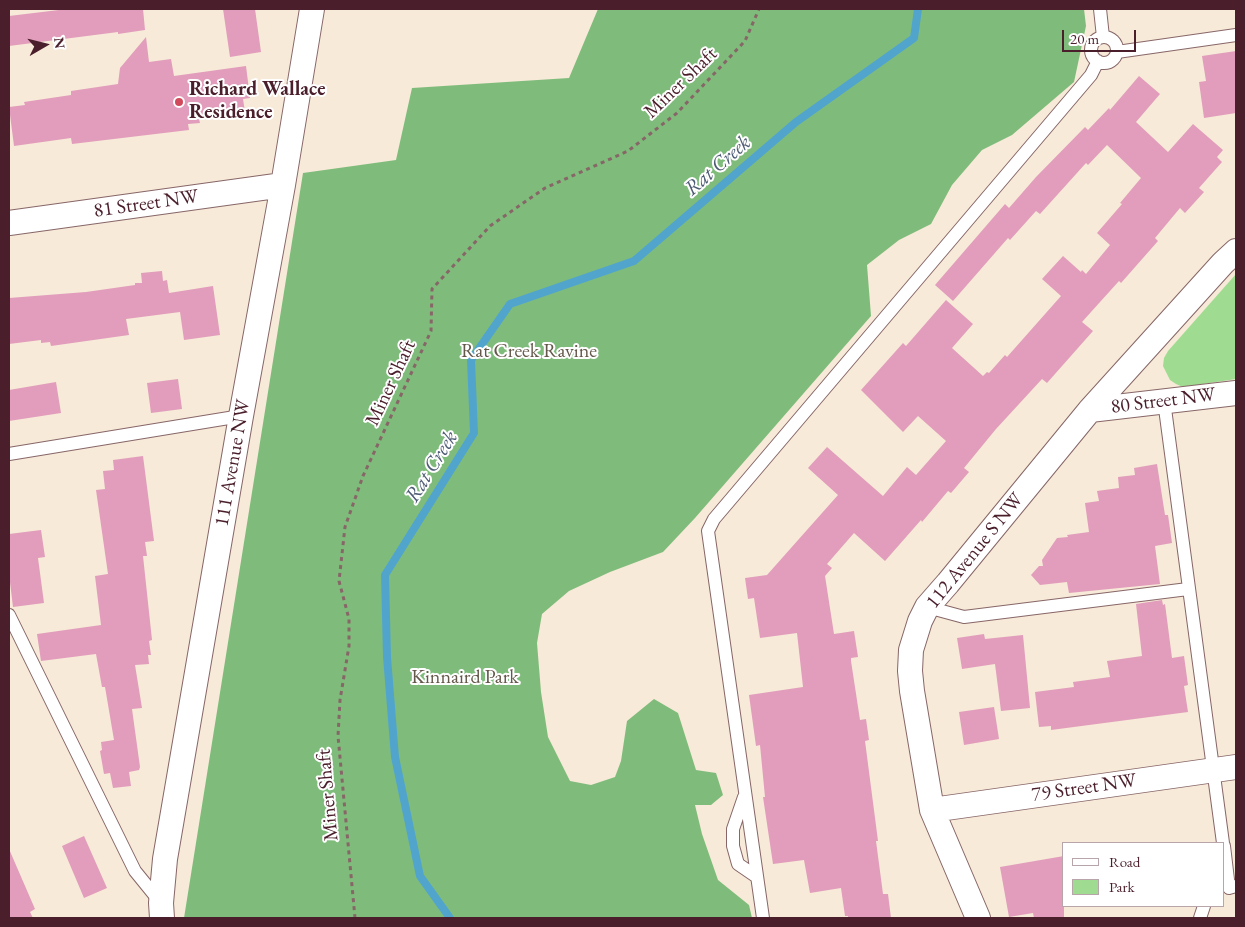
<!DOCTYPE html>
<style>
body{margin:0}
#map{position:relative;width:1245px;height:927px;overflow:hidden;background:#f7ead8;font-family:"EB Garamond",serif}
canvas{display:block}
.frame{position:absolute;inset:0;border:10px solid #4a1f2b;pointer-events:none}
.legend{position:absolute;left:1062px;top:842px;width:162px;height:65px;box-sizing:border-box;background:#fff;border:1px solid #b7a5aa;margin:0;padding:6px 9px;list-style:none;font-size:15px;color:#4a1f2b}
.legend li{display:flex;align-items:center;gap:10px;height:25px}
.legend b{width:25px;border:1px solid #b7a5aa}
.north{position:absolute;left:20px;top:20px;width:50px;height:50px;-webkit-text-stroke:4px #fff;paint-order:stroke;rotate:82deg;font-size:14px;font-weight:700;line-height:20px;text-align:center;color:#4a1f2b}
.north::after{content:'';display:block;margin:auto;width:18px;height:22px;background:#4a1f2b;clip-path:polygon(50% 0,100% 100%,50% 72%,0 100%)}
.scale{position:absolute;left:1062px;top:30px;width:74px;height:22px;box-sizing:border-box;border:2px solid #4a1f2b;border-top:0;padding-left:6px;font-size:15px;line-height:18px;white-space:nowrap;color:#4a1f2b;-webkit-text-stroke:4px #fff;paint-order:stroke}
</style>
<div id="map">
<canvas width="1245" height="927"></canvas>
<div class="frame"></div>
<ul class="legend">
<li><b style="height:6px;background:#fff"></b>Road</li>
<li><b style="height:14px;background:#9fdc91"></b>Park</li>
</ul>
<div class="north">N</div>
<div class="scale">20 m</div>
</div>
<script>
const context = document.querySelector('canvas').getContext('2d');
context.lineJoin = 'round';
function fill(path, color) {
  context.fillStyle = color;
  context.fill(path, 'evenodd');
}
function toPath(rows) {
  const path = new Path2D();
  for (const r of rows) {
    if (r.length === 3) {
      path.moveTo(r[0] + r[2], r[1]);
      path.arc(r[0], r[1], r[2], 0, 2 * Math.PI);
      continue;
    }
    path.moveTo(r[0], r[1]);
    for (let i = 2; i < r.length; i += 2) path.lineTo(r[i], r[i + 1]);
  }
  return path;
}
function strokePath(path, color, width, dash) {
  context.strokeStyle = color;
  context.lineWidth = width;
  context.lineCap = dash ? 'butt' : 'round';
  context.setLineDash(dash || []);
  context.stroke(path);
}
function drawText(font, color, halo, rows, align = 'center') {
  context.font = font + ' "EB Garamond",serif';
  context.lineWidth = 4;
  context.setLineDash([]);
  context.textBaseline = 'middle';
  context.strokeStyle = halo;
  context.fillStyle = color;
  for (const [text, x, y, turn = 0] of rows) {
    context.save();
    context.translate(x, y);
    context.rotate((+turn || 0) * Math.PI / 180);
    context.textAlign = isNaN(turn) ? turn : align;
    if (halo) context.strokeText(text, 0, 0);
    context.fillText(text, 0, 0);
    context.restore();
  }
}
fill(toPath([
 [1236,274,1236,379,1190,386,1183,387,1176,384,1170,380,1163,366,1164,358,1168,351]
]), '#9fdc91');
fill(toPath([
 [598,9,1084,9,1086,26,1074,82,1012,135,982,150,952,185,931,224,899,240,867,265,871,316,695,518,663,552,610,572,569,591,542,614,537,643,541,692,548,737,570,781,591,785,615,777,621,761,627,721,654,699,678,713,696,770,716,773,723,795,711,805,695,805,702,834,718,880,749,905,752,918,184,918,303,173,396,160,412,88,569,78]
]), '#7fbc7b');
strokePath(toPath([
 [450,918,420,876,395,757,387,657,385,575,474,433,471,360,510,304,634,261,796,122,914,38,918,9]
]), '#51a5cd', 8);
fill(toPath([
 [67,9,143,9,145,30,118,34,118,32,9,46,9,16],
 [223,9,255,9,261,52,230,57],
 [146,37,149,62,171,59,174,76,246,66,250,98,243,99,245,112,199,119,200,123,188,124,189,130,72,144,71,138,14,146,9,107,25,105,24,102,71,95,71,91,118,84,120,68],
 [1236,51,1236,113,1204,118,1199,82,1206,81,1202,56],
 [1139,76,1160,94,1136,122,1168,152,1193,124,1223,150,1217,157,1222,162,1199,188,1204,192,1185,213,1180,208,1155,238,1158,241,1121,283,1119,281,1082,322,1093,331,1047,383,1042,379,996,429,964,468,969,472,951,493,948,491,922,522,921,520,885,561,854,533,827,564,832,568,825,576,834,634,854,631,858,657,851,658,851,661,860,720,866,719,869,740,865,741,878,841,876,841,883,894,888,894,891,918,848,918,848,916,845,916,841,888,810,893,804,860,773,864,763,797,765,797,760,745,756,746,749,695,803,687,797,633,760,638,754,598,748,599,745,578,767,575,838,495,808,468,827,447,883,496,907,467,916,475,946,441,918,416,903,432,861,390,903,343,906,346,946,300,973,324,952,348,983,376,987,372,989,373,1005,355,1007,357,1061,296,1042,279,1063,256,1081,272,1082,270,1086,274,1110,245,1097,233,1122,204,1120,203,1141,178,1107,145,1088,165,1086,163,1040,214,1036,211,1010,240,1008,238,953,301,935,285,1005,204,1009,208,1036,177,1085,127,1088,130,1109,108,1110,110],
 [162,271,163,281,167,280,169,293,213,286,220,335,184,340,180,312,126,319,129,335,51,346,50,342,41,343,41,340,9,344,9,298,86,292,135,285,135,283,142,283,141,273],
 [178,379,182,409,151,413,147,383],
 [56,382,61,413,9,421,9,390],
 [143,456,154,541,145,542,147,556,143,556,152,640,149,641,151,655,148,655,149,664,135,665,142,708,132,709,140,767,139,770,129,772,131,786,113,788,110,773,104,774,100,751,102,750,101,742,114,740,105,687,102,687,96,654,41,661,37,634,101,625,95,576,108,574,96,490,105,489,103,471,114,470,113,460],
 [1157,464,1165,515,1168,515,1172,543,1155,546,1160,584,1069,593,1067,582,1040,585,1031,575,1039,566,1043,566,1042,560,1057,538,1068,537,1067,535,1089,532,1085,503,1099,501,1097,491,1119,488,1118,477,1135,475,1134,468],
 [41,530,45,557,38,558,44,603,13,607,9,574,9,534],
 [1162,600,1163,605,1165,604,1172,658,1184,656,1188,685,1184,686,1188,712,1051,730,1051,726,1039,727,1035,692,1074,687,1073,682,1110,677,1107,661,1142,656,1136,604],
 [984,634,985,639,1023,635,1030,708,1001,711,995,664,962,669,957,638],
 [994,707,999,739,964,745,959,712],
 [84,836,107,888,84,898,62,846],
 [9,849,35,909,30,912,33,918,9,918],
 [1064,856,1064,918,1034,918,1033,913,1009,917,1000,867]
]), '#e19dbb');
const service = toPath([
 [1100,9,1103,37],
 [1104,50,13],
 [1117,52,1236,35],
 [1164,401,1223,843],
 [9,454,241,416],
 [927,607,964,617,1188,589],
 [9,615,135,871,161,903],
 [744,797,733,829,733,846,738,864,757,877],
 [1224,846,1229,888,1236,886],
 [763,918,708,531,714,519,1091,75,1098,61],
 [1200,918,1204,906]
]);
const minor = toPath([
 [9,223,283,185],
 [1090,410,1236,393],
 [932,810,1236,767],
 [162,918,161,903,165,859,241,416,283,185,312,9],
 [978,918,932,810,912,691,910,671,911,650,920,621,927,607,948,583,1090,410,1223,263,1236,251]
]);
strokePath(service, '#876668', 14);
strokePath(minor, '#876668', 26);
strokePath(toPath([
 [355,918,338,736,340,700,349,646,349,619,339,581,345,527,363,476,431,331,432,289,490,226,545,188,628,151,677,113,745,41,759,9]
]), '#876668', 3, [4, 4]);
strokePath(service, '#fff', 12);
strokePath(minor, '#fff', 24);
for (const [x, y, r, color] of [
 [179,102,5,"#d1495b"]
]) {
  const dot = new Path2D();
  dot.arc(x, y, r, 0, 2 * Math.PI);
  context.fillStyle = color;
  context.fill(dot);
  strokePath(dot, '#fff', 2);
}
drawText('20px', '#4a1f2b', '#fff', [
 ["Miner Shaft",681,83,-44],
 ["81 Street NW",146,204,-8],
 ["Miner Shaft",391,383,-65],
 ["80 Street NW",1163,401,-7],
 ["111 Avenue NW",233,463,-80],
 ["112 Avenue S NW",975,551,-51],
 ["79 Street NW",1084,788,-8],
 ["Miner Shaft",328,795,-95]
]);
drawText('bold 20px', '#4a1f2b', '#fff', [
 ["Richard Wallace",189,90],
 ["Residence",189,113]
], 'left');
drawText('20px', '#64584a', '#fff', [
 ["Rat Creek Ravine",529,352],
 ["Kinnaird Park",465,678]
]);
drawText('italic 21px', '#4d5b74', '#fff', [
 ["Rat Creek",718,166,-41],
 ["Rat Creek",432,467,-58]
]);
</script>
